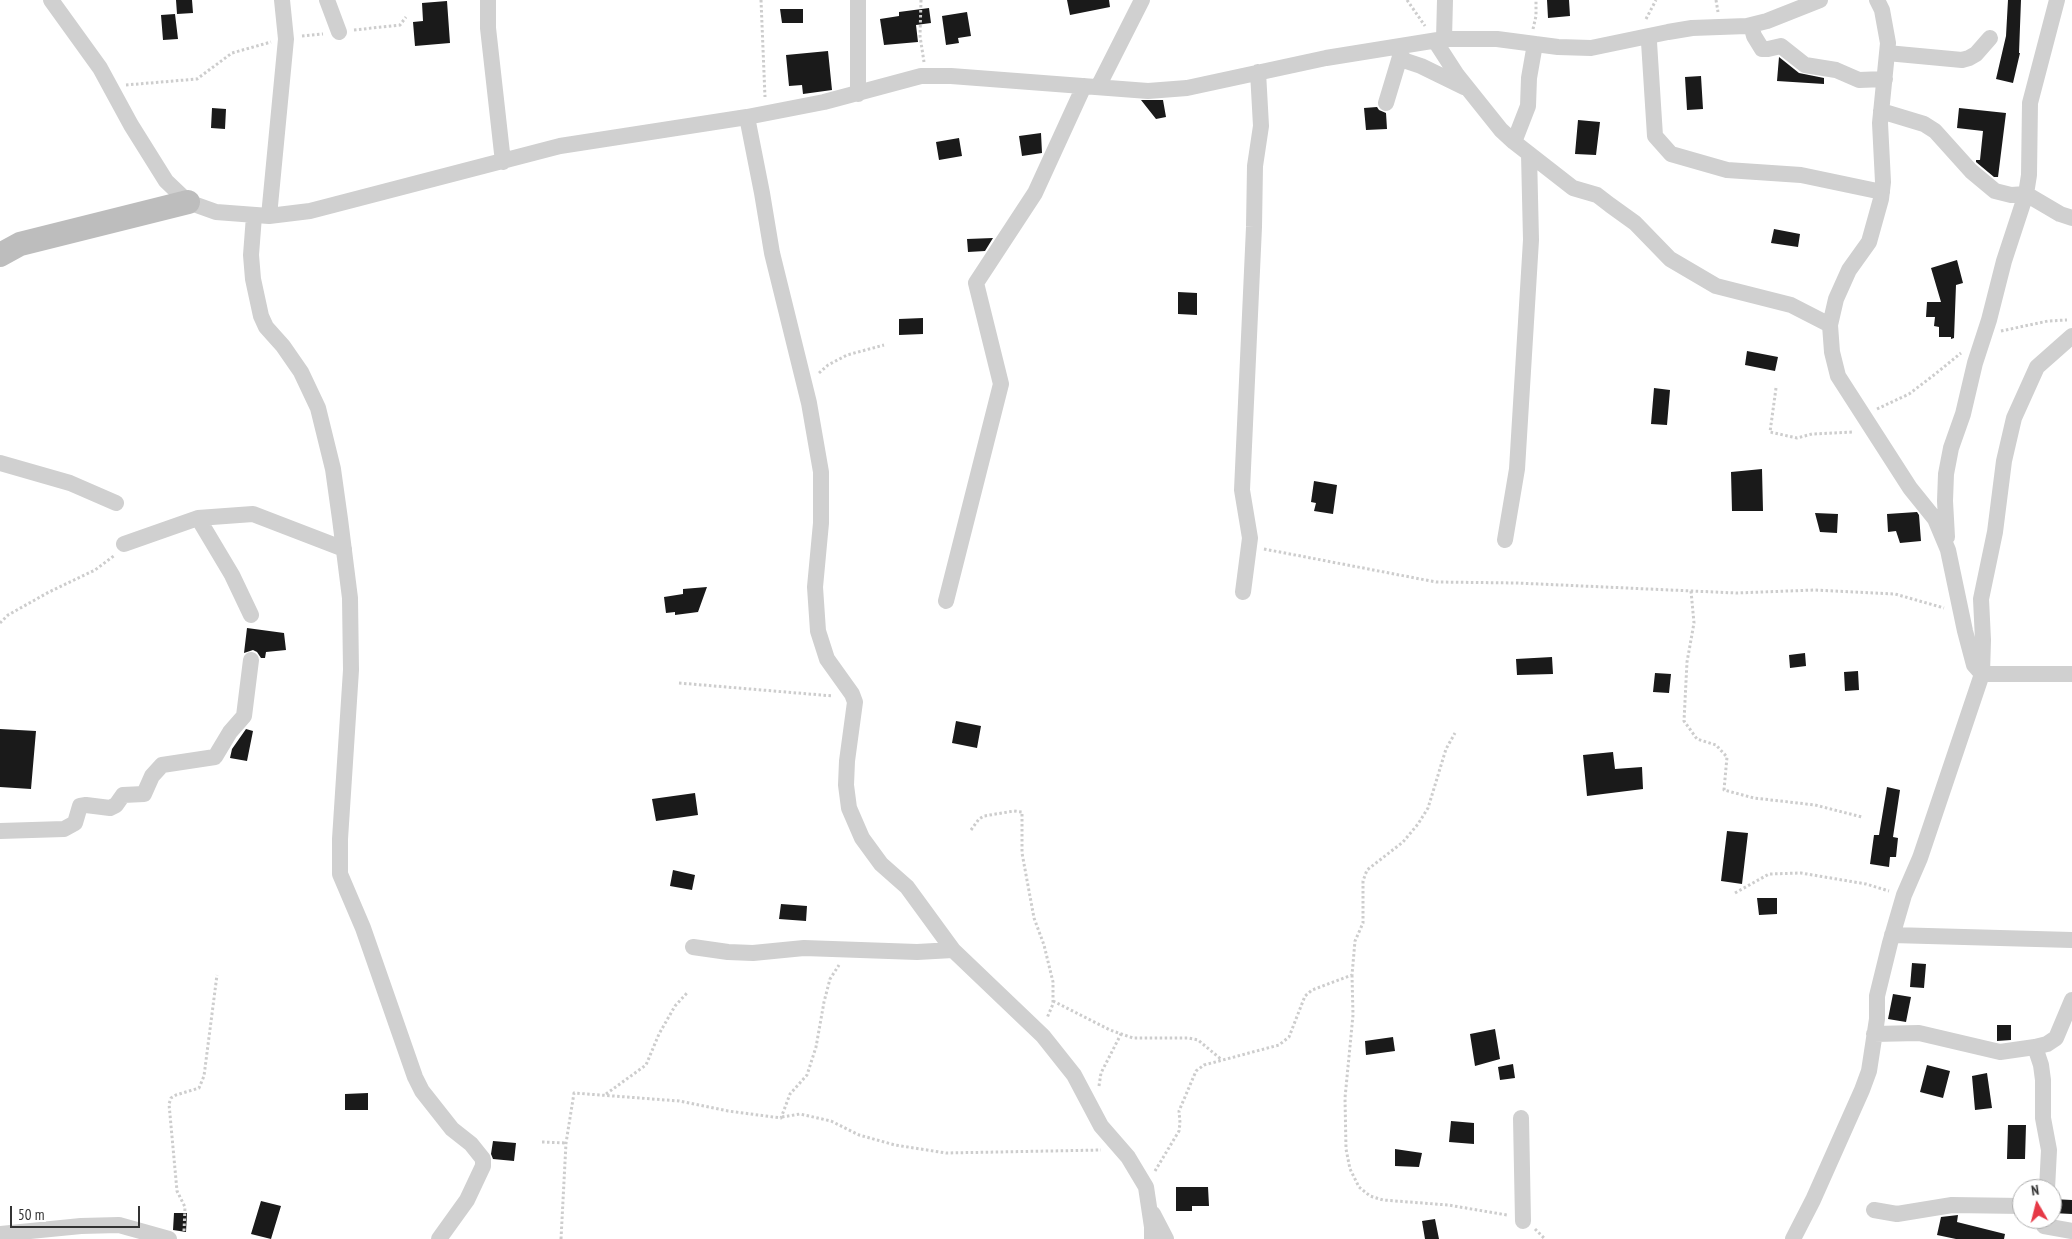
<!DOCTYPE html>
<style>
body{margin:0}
#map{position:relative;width:2072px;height:1239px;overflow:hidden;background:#fff;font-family:"PT Sans Narrow",sans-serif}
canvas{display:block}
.north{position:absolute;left:2012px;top:1179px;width:50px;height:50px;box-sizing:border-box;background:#fff;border:1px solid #adadad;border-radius:50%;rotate:352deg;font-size:14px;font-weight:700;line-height:20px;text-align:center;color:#333}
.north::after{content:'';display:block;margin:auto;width:18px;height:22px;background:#e63946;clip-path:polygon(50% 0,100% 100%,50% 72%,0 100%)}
.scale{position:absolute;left:10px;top:1206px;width:130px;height:22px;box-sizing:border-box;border:2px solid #333;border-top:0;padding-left:6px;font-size:15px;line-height:18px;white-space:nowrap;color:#333;-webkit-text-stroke:4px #fff;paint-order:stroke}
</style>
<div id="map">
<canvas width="2072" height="1239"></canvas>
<div class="north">N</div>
<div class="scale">50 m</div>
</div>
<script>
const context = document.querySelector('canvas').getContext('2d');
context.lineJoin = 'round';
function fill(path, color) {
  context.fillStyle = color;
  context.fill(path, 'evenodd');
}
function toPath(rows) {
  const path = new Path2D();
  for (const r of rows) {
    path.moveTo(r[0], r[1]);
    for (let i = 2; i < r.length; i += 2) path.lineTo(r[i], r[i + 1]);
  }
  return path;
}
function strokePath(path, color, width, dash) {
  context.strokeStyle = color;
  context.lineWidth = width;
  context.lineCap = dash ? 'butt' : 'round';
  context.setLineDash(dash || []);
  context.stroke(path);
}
fill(toPath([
 [176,0,192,0,193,13,177,14],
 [1067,0,1109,0,1110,7,1070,15],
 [1547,0,1569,0,1570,16,1548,18],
 [2008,0,2021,0,2019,53,2020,53,2013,83,1996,79,2006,36],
 [447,1,450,43,415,46,413,22,423,21,422,3],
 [929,8,931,23,916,25,918,42,884,45,880,19,899,16,899,12],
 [780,9,803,9,803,23,782,23],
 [967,12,971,36,958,38,959,43,946,45,942,16],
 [175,14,178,39,163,40,161,15],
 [828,51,832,90,803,94,802,85,789,86,786,55],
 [1779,57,1799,73,1824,78,1824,84,1777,81],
 [1701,76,1703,109,1687,110,1685,77],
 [1141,100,1163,100,1166,117,1156,119],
 [1377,107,1379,110,1386,113,1387,129,1366,130,1364,108],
 [212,108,226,109,225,129,211,128],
 [1959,108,2006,113,1998,177,1994,177,1976,162,1976,160,1980,160,1983,131,1957,128],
 [1578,120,1600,122,1596,155,1575,154],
 [1041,133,1042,153,1022,156,1019,136],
 [959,138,962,156,939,160,936,142],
 [1774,229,1800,234,1798,247,1771,243],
 [993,238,985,251,968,252,967,239],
 [1957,260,1963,283,1956,285,1954,338,1951,339,1951,337,1939,337,1939,327,1934,326,1935,317,1926,317,1927,302,1941,302,1931,268],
 [1178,292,1197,293,1197,315,1178,314],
 [923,318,923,334,899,335,899,319],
 [1747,351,1778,357,1775,371,1745,365],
 [1654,388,1670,390,1667,425,1651,424],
 [1762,469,1763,511,1732,511,1731,472],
 [1314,481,1337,485,1333,514,1314,511,1316,503,1311,502],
 [1917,512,1919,515,1921,541,1900,543,1896,531,1888,532,1887,514],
 [1815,513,1838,514,1837,533,1820,532],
 [707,587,698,612,675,615,675,612,666,613,664,597,683,594,683,589],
 [247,628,284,633,286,650,266,652,265,658,261,658,257,652,253,650,244,653],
 [1805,653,1806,666,1790,668,1789,655],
 [1552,657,1553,674,1517,675,1516,659],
 [1858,671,1859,690,1845,691,1844,672],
 [1655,673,1671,674,1669,693,1653,692],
 [956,721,981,726,977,748,952,743],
 [0,729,36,731,31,789,0,787],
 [246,729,253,731,247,761,230,758,232,749],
 [1613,752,1615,769,1642,767,1643,789,1587,796,1583,755],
 [1887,787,1900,790,1893,837,1898,838,1896,857,1890,857,1889,867,1870,864,1874,835,1879,835],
 [695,793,698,815,656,821,652,799],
 [1727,831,1748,833,1742,884,1721,881],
 [673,870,695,875,692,890,670,886],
 [1757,898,1777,898,1777,914,1759,915],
 [781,904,807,906,806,921,779,919],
 [1912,963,1926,964,1924,988,1910,987],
 [1893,994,1911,997,1906,1022,1888,1019],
 [1997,1025,2011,1025,2011,1040,1997,1041],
 [1495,1029,1500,1059,1475,1066,1470,1034],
 [1393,1037,1395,1051,1366,1055,1365,1041],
 [1513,1064,1515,1078,1500,1080,1498,1067],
 [1927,1065,1950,1071,1943,1098,1920,1092],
 [1987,1073,1992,1108,1975,1110,1972,1076],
 [368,1093,368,1110,345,1110,345,1094],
 [1451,1121,1474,1123,1474,1144,1449,1142],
 [2008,1125,2026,1125,2025,1159,2007,1159],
 [493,1141,516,1143,514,1161,493,1159,491,1154],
 [1395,1149,1422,1153,1419,1167,1395,1166],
 [1176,1187,1208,1187,1209,1206,1192,1206,1192,1211,1176,1211],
 [2052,1199,2072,1200,2072,1214,2052,1213],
 [261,1201,281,1206,271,1239,251,1234],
 [174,1213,187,1213,186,1232,173,1230],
 [1958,1215,1957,1222,2005,1234,2004,1239,1956,1239,1937,1235,1941,1217],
 [1435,1219,1439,1239,1425,1239,1422,1221]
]), '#1a1a1a');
strokePath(toPath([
 [761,0,765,97],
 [921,0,920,36,924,62],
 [1407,0,1425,26],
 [1716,0,1718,12],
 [1646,19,1656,0],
 [1533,29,1536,16,1536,0],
 [354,30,400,25,406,17],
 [302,36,323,34],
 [126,85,197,79,232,53,271,42],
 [2001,331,2048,321,2067,320],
 [819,373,828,365,847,355,884,345],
 [1776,388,1770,432,1797,438,1812,434,1854,432],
 [1877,409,1909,394,1934,375,1961,353],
 [1264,549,1436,582,1517,583,1736,593,1815,590,1895,594,1944,608],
 [1691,591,1694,623,1687,662,1684,721,1697,739,1716,745,1727,757,1724,790,1754,798,1815,805,1862,817],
 [0,623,8,615,49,592,95,570,115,555],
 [679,683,833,696],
 [971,830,979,819,984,816,1014,811,1022,812,1022,853,1034,918,1044,945,1053,982,1053,1004,1047,1018],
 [1735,893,1769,874,1801,873,1866,884,1889,891],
 [1352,975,1353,1015,1345,1098,1346,1149,1350,1169,1359,1187,1370,1196,1383,1200,1448,1205,1507,1215],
 [1053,1001,1110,1030,1133,1038,1188,1038,1198,1040,1222,1060],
 [1099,1086,1101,1073,1121,1034],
 [606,1094,646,1065,659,1034,675,1006,687,993],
 [782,1117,800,1114,831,1121,859,1135,895,1145,946,1153,1101,1150],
 [542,1142,566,1143],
 [1155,1171,1179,1131,1180,1123,1179,1111,1196,1071,1204,1065,1279,1045,1289,1037,1305,996,1312,990,1352,975,1355,941,1363,923,1363,881,1367,870,1403,842,1418,824,1428,808,1446,749,1455,733],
 [1535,1229,1545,1239],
 [184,1231,185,1207,177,1191,169,1104,171,1098,176,1095,199,1088,204,1076,217,975],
 [561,1239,566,1143,574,1093,679,1101,728,1111,781,1118,790,1094,807,1075,816,1047,824,1002,830,979,839,965]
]), '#cdcdcd', 3, [2.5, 2.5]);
strokePath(toPath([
 [51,0,100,68,131,125,166,181,188,202,216,212,269,216,310,211,560,146,747,117,824,102,921,76,951,76,1148,91,1187,88,1326,58,1444,39,1497,39,1558,47,1591,48,1668,32,1692,28,1747,26,1767,21,1820,0],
 [327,0,339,32],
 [488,0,488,28,503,162],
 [1877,0,1882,10,1888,43,1880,123,1883,182,1881,199,1869,242,1849,270,1836,299,1830,325,1832,352,1838,376,1910,488,1935,519,1948,550,1965,631,1974,665,1982,674,2072,674],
 [1751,25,1754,36,1762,49,1768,49,1781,46,1805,65,1836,70,1859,80,1885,79],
 [1444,39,1445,0],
 [1435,41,1457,75,1501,130,1514,142,1573,188,1597,195,1610,205,1635,223,1670,259,1716,286,1791,305,1830,325],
 [1649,42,1655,136,1671,154,1727,170,1801,175,1882,192],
 [1887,53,1962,60,1969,58,1976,54,1990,38],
 [1400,59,1421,66,1464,87],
 [1098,87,1142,0],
 [858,94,858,0],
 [1386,103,1402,50],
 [1881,111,1924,124,1935,131,1971,171,1995,191,2011,195,2026,194,2060,214,2072,218],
 [747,117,762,193,772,253,809,403,821,472,821,523,815,587,818,631,827,659,852,694,855,702,847,761,846,785,849,808,862,838,881,864,907,887,953,950,1043,1036,1074,1075,1101,1126,1128,1157,1146,1187,1152,1227,1152,1239],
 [1514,142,1528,106,1529,78,1535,44],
 [254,216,251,255,253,279,261,316,266,327,283,346,301,372,318,408,333,469,340,519,350,598,351,670,340,839,340,874,363,928,415,1077,422,1091,452,1129,471,1144,483,1159,483,1166,467,1200,439,1239],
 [269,216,286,39,282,0],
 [0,463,70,483,116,503],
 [198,518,232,575,251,615],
 [1947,537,1945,501,1946,474,1951,448,1963,414,1975,363,1989,320,2004,261,2026,194,2029,175,2030,103,2057,0],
 [1505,540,1517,469,1531,240,1529,154],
 [124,544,198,518,253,514,344,549],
 [1243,592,1250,538,1242,490,1254,227,1255,166,1261,126,1258,72],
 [946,601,1001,384,976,283,1035,193,1084,86],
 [0,831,64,829,75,823,80,806,86,805,110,808,116,805,123,795,144,794,152,776,162,765,215,757,230,732,244,716,251,660],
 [1892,935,2072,940],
 [693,947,728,952,753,953,804,948,917,952,953,950],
 [1874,1034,1919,1033,2000,1052,2035,1047,2047,1044,2056,1038,2072,1000],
 [2035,1047,2041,1065,2043,1080,2043,1118,2049,1150,2047,1189],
 [1521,1118,1523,1221],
 [1874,1210,1897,1214,1952,1205,2022,1206],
 [1153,1214,1166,1239],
 [2044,1226,2072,1231],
 [0,1234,81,1226,119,1225,169,1239],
 [1793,1239,1813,1200,1862,1090,1869,1071,1877,1019,1877,996,1890,943,1904,895,1920,858,1982,674,1983,640,1981,599,1995,532,2004,461,2014,418,2037,367,2072,336]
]), '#d0d0d0', 16);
strokePath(toPath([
 [0,255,20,244,188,202]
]), '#bdbdbd', 24);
</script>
